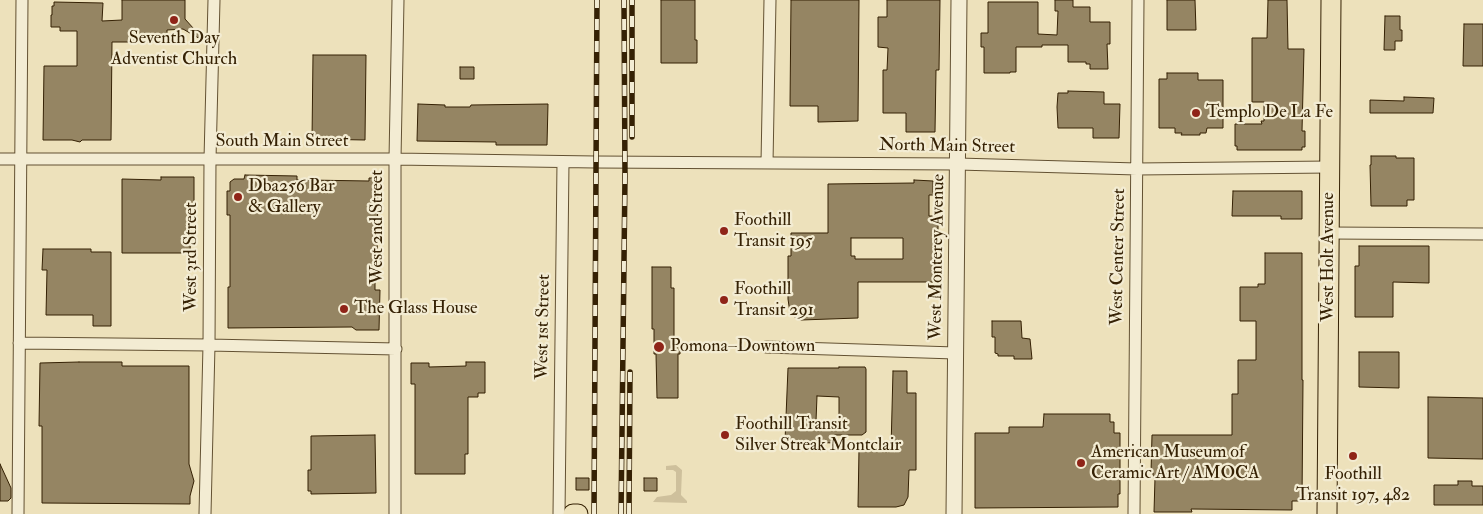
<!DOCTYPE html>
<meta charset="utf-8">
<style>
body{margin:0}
canvas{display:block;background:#ede1bb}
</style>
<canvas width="1483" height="514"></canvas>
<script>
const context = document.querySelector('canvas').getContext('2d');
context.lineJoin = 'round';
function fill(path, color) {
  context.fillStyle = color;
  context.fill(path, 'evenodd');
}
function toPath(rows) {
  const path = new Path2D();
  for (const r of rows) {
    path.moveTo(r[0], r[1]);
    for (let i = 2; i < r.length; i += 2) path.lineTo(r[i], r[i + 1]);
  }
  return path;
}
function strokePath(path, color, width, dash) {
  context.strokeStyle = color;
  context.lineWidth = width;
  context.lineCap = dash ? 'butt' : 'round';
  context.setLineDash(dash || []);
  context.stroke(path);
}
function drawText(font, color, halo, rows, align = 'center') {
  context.font = font + ' "IM FELL Double Pica",serif';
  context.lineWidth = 4.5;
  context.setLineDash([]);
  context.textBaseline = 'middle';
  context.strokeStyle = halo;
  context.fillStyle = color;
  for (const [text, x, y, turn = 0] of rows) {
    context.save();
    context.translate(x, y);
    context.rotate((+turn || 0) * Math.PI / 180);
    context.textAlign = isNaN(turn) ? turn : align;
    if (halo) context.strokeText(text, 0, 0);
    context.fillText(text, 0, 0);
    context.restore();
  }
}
fill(toPath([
 [676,465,682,470,681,495,687,501,687,503,653,502,657,497,671,495,676,491,676,472,673,470,666,470,666,466]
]), '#cec09c');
const building = toPath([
 [122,0,185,0,185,19,203,39,202,40,183,29,167,30,167,35,165,35,165,41,163,42,112,42,111,140,82,140,80,142,72,140,43,140,44,66,77,66,77,31,60,31,60,27,51,27,51,15,52,15,52,6,54,6,54,2,103,3,102,21,122,20,122,0],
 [661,0,695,0,695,40,697,40,697,63,661,63,661,0],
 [791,0,859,0,858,121,818,122,818,106,790,106,791,0],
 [887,0,940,0,939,70,936,70,935,132,906,132,906,113,883,113,883,70,887,70,888,48,878,47,878,17,887,17,887,0],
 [1055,0,1073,0,1073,7,1090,7,1090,22,1110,22,1110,44,1107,44,1108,69,1090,69,1090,64,1086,64,1086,62,1068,62,1068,45,1042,45,1042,47,1016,47,1016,72,1010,72,1010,73,984,73,984,47,981,47,981,33,988,33,988,2,1038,2,1038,34,1057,35,1058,11,1055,11,1055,0],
 [1167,0,1195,0,1196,30,1167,30,1167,0],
 [1268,0,1287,0,1288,49,1304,49,1302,131,1305,131,1305,147,1302,147,1302,150,1237,150,1237,146,1235,146,1235,124,1262,124,1261,121,1264,121,1264,102,1252,102,1252,38,1267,38,1268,0],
 [1385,16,1400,16,1400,30,1402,30,1402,41,1395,41,1395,50,1384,50,1385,16],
 [1464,24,1483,24,1483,66,1463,66,1464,24],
 [313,55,366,55,365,140,312,139,313,55],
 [460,67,474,67,474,79,460,79,460,67],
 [1167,73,1198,73,1198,80,1223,80,1223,128,1207,128,1206,133,1200,133,1200,135,1181,135,1182,133,1175,133,1175,128,1159,128,1159,79,1167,79,1167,73],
 [1068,91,1104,92,1104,104,1120,104,1119,138,1093,138,1093,128,1058,128,1057,107,1058,93,1068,93,1068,91],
 [1404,97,1434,98,1433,113,1370,113,1370,100,1404,101,1404,97],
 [418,104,445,105,445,107,470,107,471,105,548,104,547,145,496,145,496,142,417,141,418,104],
 [1371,156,1396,156,1396,158,1414,158,1414,200,1407,200,1407,206,1371,206,1370,165,1371,165,1371,156],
 [245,175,297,176,297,180,307,180,369,181,369,178,378,178,377,267,375,267,375,290,380,290,379,330,356,330,352,327,228,328,228,287,230,287,230,215,227,215,227,191,230,191,230,182,234,179,244,179,245,175],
 [161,177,194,177,194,217,193,223,191,223,190,253,122,253,122,179,161,180,161,177],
 [914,180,933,181,933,195,929,195,929,216,938,216,938,257,933,257,933,282,858,282,858,318,801,320,793,316,790,313,788,299,788,256,791,256,791,233,828,233,828,184,914,183,914,180],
 [851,238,903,238,903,259,855,259,855,256,851,256,851,238],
 [1233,191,1302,191,1302,219,1281,219,1281,216,1232,216,1233,191],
 [1359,246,1429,246,1429,283,1393,282,1393,317,1355,317,1355,266,1359,266,1359,246],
 [43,249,91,249,91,252,111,252,111,326,93,326,93,315,46,315,47,270,42,270,43,249],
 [1265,253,1302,253,1302,380,1303,380,1302,501,1292,501,1292,510,1191,509,1192,512,1154,512,1155,478,1153,478,1153,473,1151,473,1152,435,1232,435,1232,394,1238,394,1238,360,1256,360,1256,321,1240,321,1240,287,1258,287,1258,284,1265,284,1265,253],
 [652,267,671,267,671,288,674,288,674,343,680,343,680,354,678,354,678,398,657,398,656,354,654,354,654,329,652,329,652,267],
 [992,321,1021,321,1022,338,1030,339,1032,359,1014,359,1014,356,998,356,998,354,995,353,995,337,992,337,992,321],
 [1359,352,1399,352,1399,388,1359,387,1359,352],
 [79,362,122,362,122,366,189,366,189,464,194,481,190,496,190,504,42,503,42,426,39,426,40,363,79,362],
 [466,362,485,362,485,393,478,393,478,397,468,397,468,454,465,454,465,474,415,474,415,384,411,384,411,363,429,363,429,367,466,366,466,362],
 [839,367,865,367,866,369,866,432,862,435,834,435,834,443,785,441,788,368,839,368,839,367],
 [817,396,839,397,839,421,816,421,817,396],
 [893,371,907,371,907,393,916,393,916,470,909,470,908,497,904,505,896,507,858,507,859,449,891,449,893,371],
 [1428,397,1483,398,1483,459,1428,458,1428,397],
 [1044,414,1110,414,1110,422,1114,422,1114,433,1120,433,1120,494,1118,494,1118,507,975,508,975,433,1009,433,1009,427,1043,427,1044,414],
 [375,435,376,493,311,494,311,491,308,491,308,470,311,470,311,436,375,435],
 [0,464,11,488,11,498,8,501,0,501,0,464],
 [576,478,589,478,589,490,576,490,576,478],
 [644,478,657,478,657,491,644,491,644,478],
 [1458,481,1472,481,1472,486,1483,486,1483,505,1434,505,1434,485,1458,485,1458,481]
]);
fill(building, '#958563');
strokePath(building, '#352104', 1);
const minor = toPath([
 [0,159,395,159,595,162,958,164,1137,169,1330,167],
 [767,163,770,0],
 [1330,233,1483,234],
 [19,343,209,345,396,349],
 [766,347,955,353],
 [18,514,22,0],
 [205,514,209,345,210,159,214,0],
 [395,514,395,159,398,0],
 [559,514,563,162],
 [1134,514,1138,0]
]);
const tertiary = toPath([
 [954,514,959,0]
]);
const primary = toPath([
 [573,514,578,514],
 [1327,514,1331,0]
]);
strokePath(minor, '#635132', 13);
strokePath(tertiary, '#635132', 17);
strokePath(primary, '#352104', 21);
strokePath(minor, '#f3ecd3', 11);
strokePath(tertiary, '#f3ecd3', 15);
strokePath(primary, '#ede1bb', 19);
const rail = toPath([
 [632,137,632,0],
 [594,514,597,0],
 [621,514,625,176,624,0],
 [629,514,630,372]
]);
strokePath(rail, '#352104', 5.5);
strokePath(rail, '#f3ecd3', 4, [11]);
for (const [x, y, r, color] of [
 [174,20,5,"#8f2418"],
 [1196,113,5,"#8f2418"],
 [238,197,5,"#8f2418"],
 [724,231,5,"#8f2418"],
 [724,300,5,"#8f2418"],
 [344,309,5,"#8f2418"],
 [659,347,6,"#8f2418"],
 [725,435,5,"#8f2418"],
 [1353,456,5,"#8f2418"],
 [1081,463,5,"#8f2418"]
]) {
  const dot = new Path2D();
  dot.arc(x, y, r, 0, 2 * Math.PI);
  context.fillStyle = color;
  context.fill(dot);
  strokePath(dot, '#f3ecd3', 2);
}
drawText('18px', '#352104', '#f3ecd3', [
 ["Seventh Day",174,39,"center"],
 ["Adventist Church",174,60,"center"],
 ["Templo De La Fe",1206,113],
 ["Dba256 Bar",248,187],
 ["& Gallery",248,208],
 ["Foothill",734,221],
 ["Transit 195",734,242],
 ["Foothill",734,290],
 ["Transit 291",734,311],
 ["The Glass House",354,309],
 ["Pomona–Downtown",670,347],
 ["Foothill Transit",735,425],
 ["Silver Streak Montclair",735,446],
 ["American Museum of",1091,453],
 ["Ceramic Art / AMOCA",1091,474],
 ["Foothill",1353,475,"center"],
 ["Transit 197, 482",1353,496,"center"]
], 'left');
drawText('18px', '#352104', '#f3ecd3', [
 ["South Main Street",282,142],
 ["North Main Street",947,147,1],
 ["West 2nd Street",378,227,-90],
 ["West 3rd Street",192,257,-90],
 ["West Monterey Avenue",938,257,-89],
 ["West Center Street",1119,257,-89],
 ["West Holt Avenue",1329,257,-90],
 ["West 1st Street",544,327,-89]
]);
</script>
